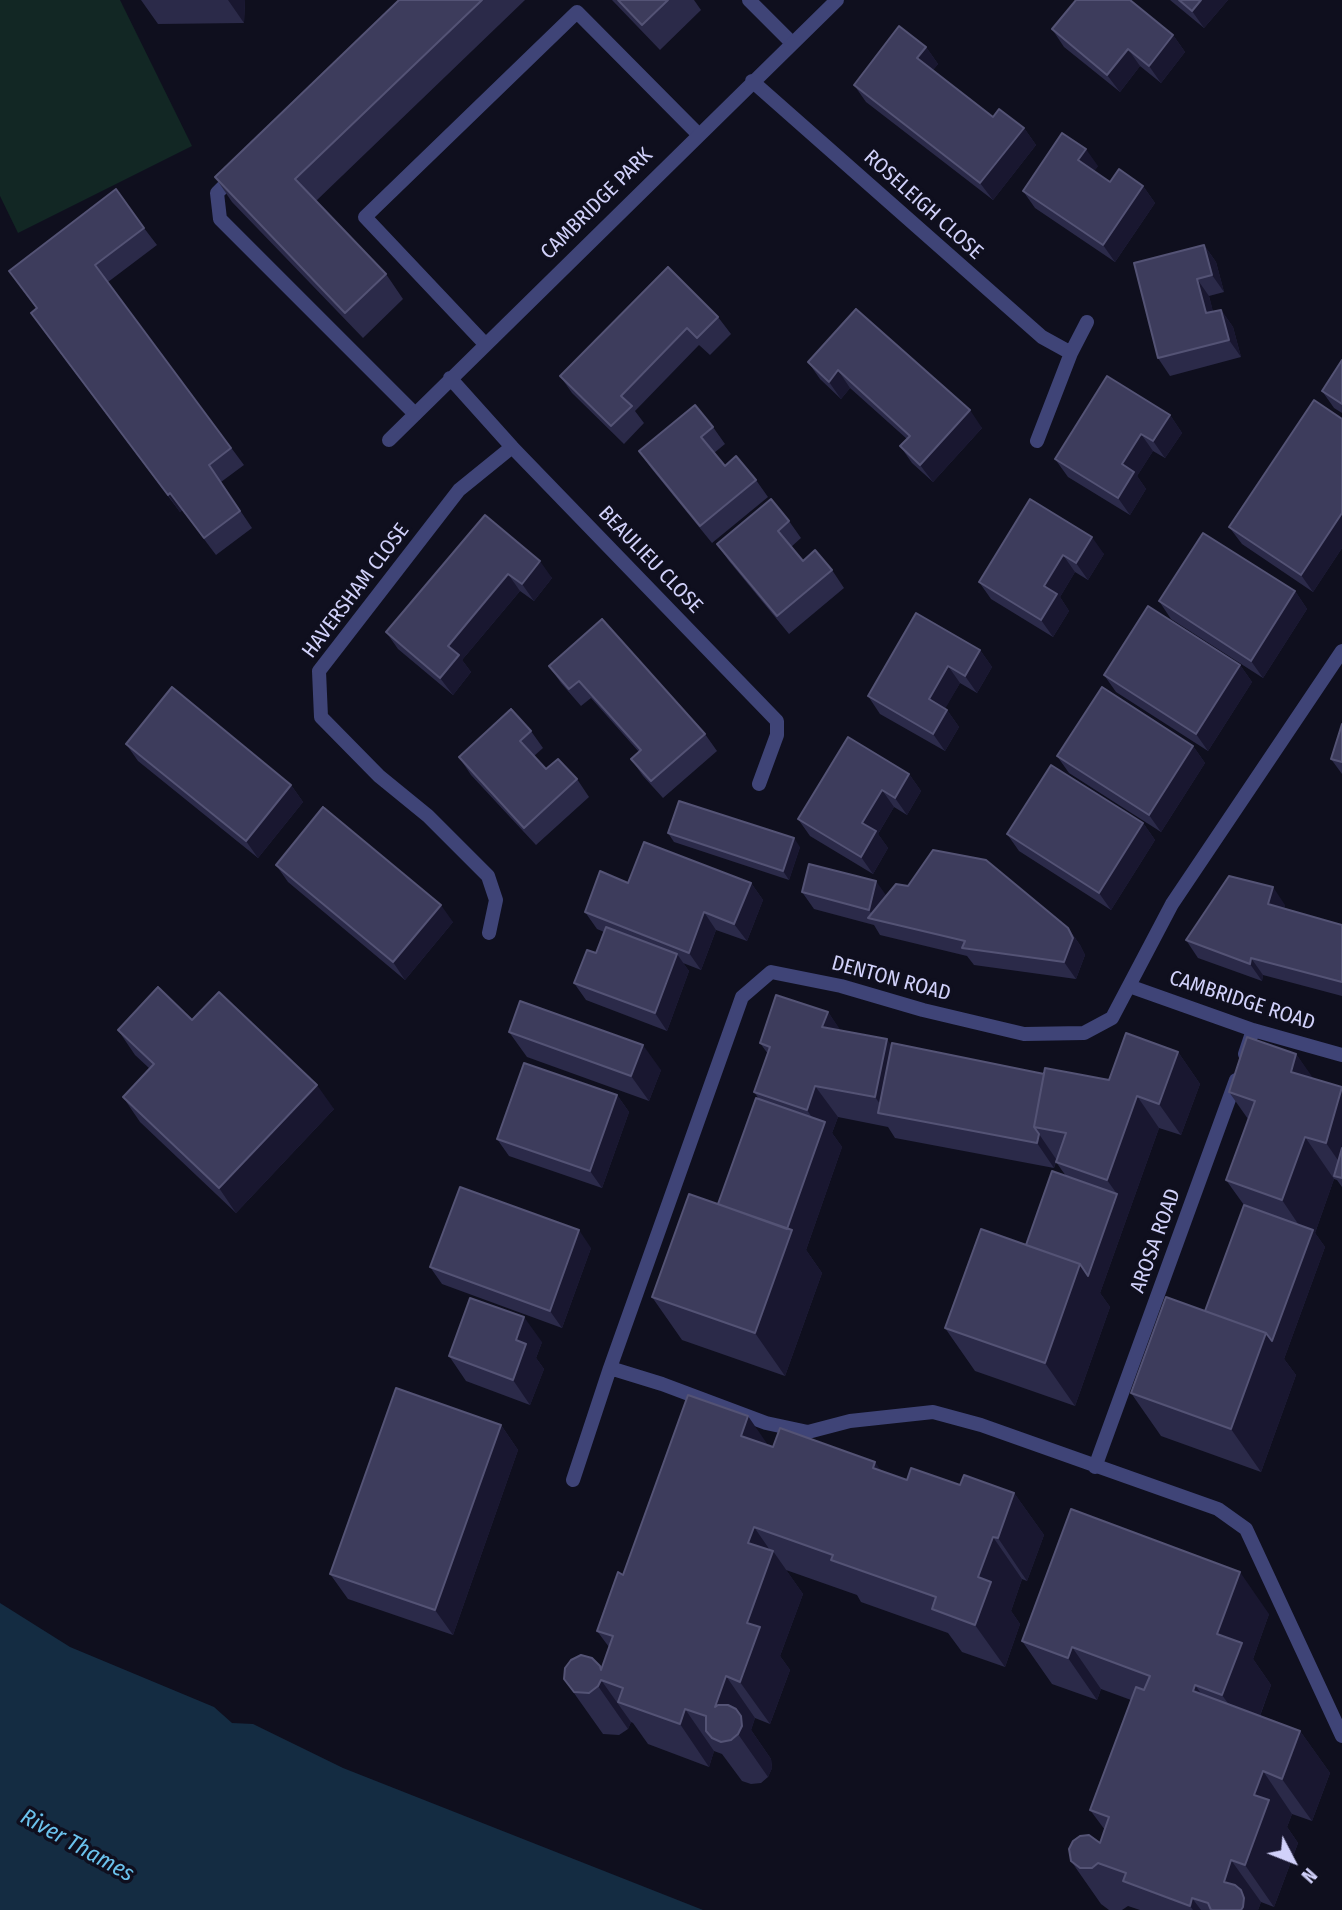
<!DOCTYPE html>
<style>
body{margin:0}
#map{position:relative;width:1342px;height:1910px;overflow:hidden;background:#0f0f1e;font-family:"Fira Sans Condensed",sans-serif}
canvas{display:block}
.north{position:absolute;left:1258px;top:1826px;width:70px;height:70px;-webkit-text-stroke:5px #0f0f1e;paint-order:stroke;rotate:132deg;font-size:19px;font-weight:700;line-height:28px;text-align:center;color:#d1d1fa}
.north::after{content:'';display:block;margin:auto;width:24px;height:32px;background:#d1d1fa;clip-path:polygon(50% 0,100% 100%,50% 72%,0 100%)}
</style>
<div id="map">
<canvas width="1342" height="1910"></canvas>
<div class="north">N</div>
</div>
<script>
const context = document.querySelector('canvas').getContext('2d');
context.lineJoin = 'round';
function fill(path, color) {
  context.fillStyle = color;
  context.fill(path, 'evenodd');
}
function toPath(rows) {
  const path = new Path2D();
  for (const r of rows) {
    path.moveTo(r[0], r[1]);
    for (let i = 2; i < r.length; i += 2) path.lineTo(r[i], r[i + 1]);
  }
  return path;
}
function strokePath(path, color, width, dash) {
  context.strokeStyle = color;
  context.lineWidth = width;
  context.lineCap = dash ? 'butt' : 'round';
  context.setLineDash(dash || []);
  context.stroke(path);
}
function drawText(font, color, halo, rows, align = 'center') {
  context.font = font + ' "Fira Sans Condensed",sans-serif';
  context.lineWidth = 7;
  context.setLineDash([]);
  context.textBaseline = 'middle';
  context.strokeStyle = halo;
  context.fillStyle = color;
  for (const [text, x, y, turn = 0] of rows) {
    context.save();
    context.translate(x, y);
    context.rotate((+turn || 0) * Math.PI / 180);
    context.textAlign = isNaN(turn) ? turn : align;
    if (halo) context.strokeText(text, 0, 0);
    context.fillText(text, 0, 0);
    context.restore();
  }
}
fill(toPath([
 [0,0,120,0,192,146,18,233,0,196]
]), '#122724');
fill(toPath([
 [0,1603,70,1647,214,1707,232,1723,253,1724,343,1768,703,1910,0,1910]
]), '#142c42');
strokePath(toPath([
 [749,0,792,43],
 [234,176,217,193,220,219,415,414],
 [485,344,365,217,577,12,698,134]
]), '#3f4477', 14);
strokePath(toPath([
 [752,81,1042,337,1071,353,1037,441],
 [1071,353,1087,322],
 [450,378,512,447,777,721,777,735,759,784],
 [389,440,837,0],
 [489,933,496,900,488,876,428,816,379,776,321,717,319,671,459,490,512,447],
 [1129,986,1253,1030,1342,1055],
 [1245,1054,1253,1030],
 [610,1368,662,1384,766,1423,808,1432,850,1421,933,1412,981,1425,1218,1509,1246,1529,1342,1736],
 [1095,1467,1236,1080],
 [573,1480,610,1368,742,997,771,972,841,986,923,1010,1024,1034,1084,1033,1112,1018,1172,904,1342,651]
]), '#3f4477', 14);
fill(toPath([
 [141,0,245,0,244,23,158,24],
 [399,0,525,0,316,201,386,274,403,299,363,338,232,202,215,177],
 [612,0,694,0,701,10,660,50],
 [1170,0,1228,0,1204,28],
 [1052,29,1173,35,1185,52,1161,83,1140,66,1120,92,1064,47],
 [926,47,938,64,933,70,993,117,1024,128,1036,145,993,200,866,102,854,85],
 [1098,166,1094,171,1110,182,1143,186,1155,203,1115,262,1035,208,1023,191],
 [144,228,157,245,108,282,244,465,221,482,252,528,216,555,182,510,180,512,43,330,31,313,36,308,9,271],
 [1204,245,1216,262,1224,292,1209,296,1213,312,1221,310,1233,327,1241,357,1170,376,1158,358],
 [668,267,718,317,731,334,710,355,699,345,635,411,644,423,624,444,572,393,560,376],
 [856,309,982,428,933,482,912,463,900,446,907,439,850,388,841,399,820,379,808,362],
 [1342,360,1342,413,1334,408,1322,391],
 [1170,415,1182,433,1165,458,1153,451,1137,476,1146,489,1130,515,1068,477,1055,459],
 [1342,419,1342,548,1313,592,1242,544,1229,527],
 [713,427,725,444,714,453,725,466,756,480,768,497,712,543,651,468,639,451],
 [1030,499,1104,554,1088,580,1075,572,1060,597,1069,611,1053,637,991,599,979,582],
 [485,515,552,578,534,601,520,591,462,660,471,672,453,695,398,649,386,632],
 [789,521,801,538,791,547,803,561,832,570,844,588,789,634,729,561,717,544],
 [1295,591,1307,609,1263,678,1171,619,1159,601],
 [980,650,992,667,977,693,960,683,945,708,947,710,959,727,945,751,880,714,868,696],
 [1240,665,1252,682,1208,751,1116,692,1104,675],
 [549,666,705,734,717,751,663,798,643,776,631,759,639,752,591,698,581,706,561,683],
 [1342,724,1342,774,1331,759],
 [531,731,543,748,534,756,546,769,577,779,589,797,536,845,471,775,459,757],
 [126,744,291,785,303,802,258,858,138,761],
 [1193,746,1205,763,1161,832,1069,773,1057,756],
 [909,774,921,791,907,815,894,807,878,834,888,848,873,874,810,836,798,819],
 [1143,823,1155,840,1111,910,1019,851,1007,834],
 [668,833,800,847,789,880,674,842],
 [276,865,453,922,405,980,288,882],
 [751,883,763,900,747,941,716,930,701,970,683,963,689,971,667,1031,586,1000,574,983,596,953,604,932,597,929,585,912],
 [802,892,886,896,1068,928,1080,945,1085,955,1076,979,974,965,967,956,880,935,874,925,814,909],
 [1285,905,1284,908,1342,925,1342,996,1263,975,1262,981,1198,958,1186,940],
 [828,1012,840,1030,892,1046,1044,1074,1109,1080,1178,1052,1200,1084,1181,1135,1159,1128,1100,1293,1110,1307,1075,1406,975,1371,945,1328,1026,1245,1066,1176,1056,1162,1054,1168,895,1138,888,1127,838,1117,832,1133,842,1147,806,1250,822,1273,785,1376,682,1340,652,1297,718,1204,759,1099,754,1092,768,1054,760,1043],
 [192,1020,334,1109,236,1213,140,1122,123,1097,149,1068,135,1055,118,1030],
 [509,1032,661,1070,649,1101,527,1057],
 [1296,1054,1313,1079,1342,1087,1342,1187,1337,1180,1334,1179,1315,1233,1325,1247,1284,1359,1296,1375,1261,1472,1161,1436,1131,1393,1205,1311,1244,1205,1226,1180,1248,1119,1229,1092],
 [617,1095,629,1112,602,1188,509,1156,497,1139],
 [591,1248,562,1328,442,1284,430,1267],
 [542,1342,536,1358,544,1369,530,1405,466,1381,449,1356],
 [501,1425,518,1450,453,1635,348,1599,330,1574],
 [769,1446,881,1471,907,1480,960,1485,1014,1493,1044,1535,1027,1581,1022,1579,1011,1611,1020,1624,1005,1667,962,1652,948,1633,861,1602,857,1595,786,1570,803,1594,780,1656,790,1670,770,1724,755,1718,751,1730,771,1759,772,1768,768,1777,761,1783,751,1784,742,1781,722,1754,714,1751,709,1767,648,1744,633,1723,631,1722,628,1729,619,1735,603,1734,564,1679,600,1666,602,1668,609,1647,597,1631,623,1575],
 [1269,1614,1253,1659,1271,1685,1260,1716,1300,1731,1330,1773,1312,1821,1292,1814,1287,1827,1298,1843,1274,1907,1261,1902,1258,1910,1140,1910,1128,1906,1122,1910,1109,1910,1101,1904,1071,1861,1100,1843,1105,1830,1090,1810,1131,1700,1101,1689,1097,1700,1052,1684,1022,1641]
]), '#2b2a49');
fill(toPath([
 [228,0,245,0,244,23],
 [1201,0,1228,0,1204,28,1192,11],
 [1173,35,1185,52,1161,83,1149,66],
 [926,47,938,64,929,75,917,58],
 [1128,49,1140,66,1120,92,1107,75],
 [1024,128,1036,145,993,200,980,183],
 [1086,149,1098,166,1090,177,1078,160],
 [1143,186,1155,203,1115,262,1103,245],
 [1204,245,1216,262,1224,292,1212,275],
 [1197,279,1209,296,1218,331,1206,313],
 [1221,310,1233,327,1241,357,1229,340],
 [838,370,850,388,841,399,829,382],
 [970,410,982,428,933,482,920,465],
 [1170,415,1182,433,1165,458,1153,441],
 [1141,434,1153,451,1137,476,1146,489,1130,515,1118,498,1122,464],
 [170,493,182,510,180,512,168,495],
 [1342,513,1342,548,1313,592,1301,575],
 [1092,537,1104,554,1088,580,1076,563],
 [1063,555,1075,572,1060,597,1069,611,1053,637,1041,620,1044,586],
 [540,561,552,578,534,601,522,584],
 [508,574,520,591,462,660,471,672,453,695,440,678,448,646],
 [1295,591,1307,609,1263,678,1251,661],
 [980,650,992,667,977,693,965,676],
 [1240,665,1252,682,1208,751,1196,734],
 [948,666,960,683,941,716,929,699],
 [947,710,959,727,945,751,933,734],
 [1193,746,1205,763,1161,832,1149,815],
 [909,774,921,791,907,815,895,798],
 [291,785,303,802,258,858,246,841],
 [882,790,894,807,878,834,888,848,873,874,861,857,862,823],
 [1143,823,1155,840,1111,910,1099,893],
 [794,838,800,847,789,880,783,871],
 [876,881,888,898,875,919,869,910],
 [751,883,763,900,747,941,734,924],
 [1273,887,1285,905,1280,921,1268,904],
 [441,905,453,922,405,980,393,962],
 [704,912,716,930,701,970,689,953],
 [1068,928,1080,945,1085,955,1076,979,1064,962],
 [677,954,689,971,667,1031,655,1013],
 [1251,958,1263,975,1262,981,1250,964],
 [828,1012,850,1044,822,1027],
 [887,1039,909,1071,888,1115,875,1097],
 [643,1045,661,1070,649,1101,631,1076],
 [1178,1052,1200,1084,1181,1135,1159,1104],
 [1296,1054,1326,1096,1291,1072],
 [317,1085,334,1109,236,1213,219,1188],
 [815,1086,838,1117,832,1133,842,1147,806,1250,822,1273,785,1376,755,1333,783,1240,821,1131,807,1110],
 [1342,1089,1342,1166,1326,1143],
 [617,1095,629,1112,602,1188,590,1171],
 [1137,1096,1159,1128,1100,1293,1110,1307,1075,1406,1045,1363,1080,1264,1117,1194,1107,1180],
 [1039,1134,1056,1159,1054,1168,1037,1143],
 [1305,1137,1334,1179,1315,1233,1325,1247,1284,1359,1296,1375,1261,1472,1231,1429,1266,1333,1309,1240,1282,1200],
 [579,1230,591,1248,562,1328,550,1311],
 [524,1317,542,1342,536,1358,544,1369,530,1405,513,1380,516,1340],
 [748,1416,777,1458,741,1436],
 [501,1425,518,1450,453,1635,435,1610],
 [875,1462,905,1505,873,1468],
 [1014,1493,1044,1535,1027,1581,998,1538],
 [754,1527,772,1553,773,1551,803,1594,780,1656,790,1670,770,1724,740,1682,747,1623,748,1543],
 [993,1537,1022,1579,1011,1611,1020,1624,1005,1667,975,1625,978,1577],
 [1240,1572,1269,1614,1253,1659,1271,1685,1252,1737,1222,1695,1217,1634],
 [1072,1647,1101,1689,1097,1700,1068,1658],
 [726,1676,755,1718,751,1730,771,1759,772,1768,768,1777,738,1734,715,1707],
 [601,1680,631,1722,628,1729,598,1686],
 [1195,1685,1225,1727,1193,1691],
 [685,1709,714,1751,709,1767,680,1724],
 [1300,1731,1330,1773,1312,1821,1282,1779],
 [1263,1771,1292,1814,1287,1827,1298,1843,1274,1907,1245,1865,1254,1795],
 [1231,1860,1261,1902,1258,1910,1241,1910,1224,1882],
 [1192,1898,1201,1910,1193,1910,1190,1906]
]), '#191730');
const building = toPath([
 [399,0,482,0,295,179,386,274,345,313,215,177,399,0],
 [618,0,668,0,642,25,618,0],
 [1076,0,1130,0,1173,35,1149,66,1128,49,1107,75,1052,29,1076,0],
 [1179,0,1201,0,1192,11,1179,0],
 [899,26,926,47,917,58,993,117,999,109,1024,128,980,183,854,85,899,26],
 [1062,133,1086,149,1078,160,1110,182,1119,169,1143,186,1103,245,1023,191,1062,133],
 [116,189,144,228,95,265,231,448,209,465,240,511,204,538,170,493,168,495,31,313,37,308,9,271,116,189],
 [1204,245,1212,275,1197,279,1206,313,1221,310,1229,340,1158,358,1134,263,1204,245],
 [668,267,718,317,697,338,687,328,621,396,632,406,611,426,560,376,668,267],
 [856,309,970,410,920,465,900,446,910,436,838,370,829,382,808,362,856,309],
 [1342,360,1342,404,1322,391,1342,360],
 [1107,376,1170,415,1153,441,1141,434,1122,464,1134,472,1118,498,1055,459,1107,376],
 [1314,400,1342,419,1342,513,1301,575,1229,527,1314,400],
 [695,405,713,427,701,437,725,466,736,456,756,480,700,526,639,451,695,405],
 [771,499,789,521,778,531,803,561,815,550,832,570,777,616,717,544,771,499],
 [1030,499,1092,537,1076,563,1063,555,1044,586,1057,594,1041,620,979,582,1030,499],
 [485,515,540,561,522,584,508,574,448,646,459,655,440,678,386,632,485,515],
 [1203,533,1295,591,1251,661,1159,601,1203,533],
 [1148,606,1240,665,1196,734,1104,675,1148,606],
 [916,613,980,650,965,676,948,666,929,699,947,710,933,734,868,696,916,613],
 [602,619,705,734,651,781,631,759,641,750,579,681,569,689,549,666,602,619],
 [172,687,291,785,246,841,126,744,172,687],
 [1102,687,1193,746,1149,815,1057,756,1102,687],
 [511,709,531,731,520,741,546,769,558,759,577,779,524,828,459,757,511,709],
 [1342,724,1342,762,1331,759,1342,724],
 [848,737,909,774,895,798,882,790,862,823,876,831,861,857,798,819,848,737],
 [1051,765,1143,823,1099,893,1007,834,1051,765],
 [679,801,794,838,783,871,668,833,679,801],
 [323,807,441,905,393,962,276,865,323,807],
 [644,842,751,883,734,924,704,912,689,953,585,912,600,871,628,883,644,842],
 [933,850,986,860,1068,928,1073,938,1064,962,962,948,965,941,868,918,896,884,908,886,933,850],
 [809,864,876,881,869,910,802,892,809,864],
 [1229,876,1273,887,1268,904,1342,925,1342,982,1251,958,1250,964,1186,940,1229,876],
 [606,927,677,954,655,1013,574,983,587,950,596,953,606,927],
 [158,987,192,1020,219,992,317,1085,219,1188,123,1097,154,1064,118,1030,158,987],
 [776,995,828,1012,822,1027,887,1039,875,1097,815,1086,807,1110,754,1092,770,1047,760,1043,776,995],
 [520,1001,643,1045,631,1076,509,1032,520,1001],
 [1126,1033,1178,1052,1159,1104,1137,1096,1107,1180,1056,1162,1066,1133,1034,1127,1045,1068,1109,1080,1126,1033],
 [1247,1037,1296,1054,1291,1072,1342,1087,1326,1143,1305,1137,1282,1200,1226,1180,1255,1101,1229,1092,1247,1037],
 [892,1043,1044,1074,1034,1127,1039,1134,1037,1143,878,1113,892,1043],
 [524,1063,617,1095,590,1171,497,1139,524,1063],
 [756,1098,825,1122,787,1229,718,1204,756,1098],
 [1342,1148,1342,1178,1334,1176,1342,1148],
 [1052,1171,1117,1194,1088,1276,1080,1264,1026,1245,1052,1171],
 [460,1187,579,1230,550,1311,430,1267,460,1187],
 [689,1194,792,1230,755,1333,652,1297,689,1194],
 [1244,1205,1313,1230,1272,1341,1266,1333,1205,1311,1244,1205],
 [981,1229,1080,1264,1045,1363,945,1328,981,1229],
 [1166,1297,1266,1333,1231,1429,1131,1393,1166,1297],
 [470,1298,524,1317,516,1340,526,1344,513,1380,449,1356,470,1298],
 [396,1388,501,1425,435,1610,330,1574,396,1388],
 [688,1395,748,1416,741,1436,773,1447,780,1428,875,1462,873,1468,907,1480,911,1468,960,1485,964,1475,1014,1493,998,1538,993,1537,978,1577,991,1582,975,1625,932,1609,936,1597,831,1560,833,1555,754,1527,748,1543,773,1551,747,1623,760,1627,740,1682,726,1676,715,1707,718,1705,728,1705,736,1709,741,1716,742,1726,738,1734,731,1740,721,1742,712,1738,706,1731,706,1716,685,1709,680,1724,618,1702,623,1688,601,1680,598,1686,589,1693,574,1692,564,1679,565,1668,571,1660,581,1655,592,1658,600,1666,601,1670,613,1636,597,1631,618,1572,623,1575,688,1395],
 [1071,1509,1240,1572,1217,1634,1242,1643,1222,1695,1195,1685,1193,1691,1300,1731,1282,1779,1263,1771,1254,1795,1269,1800,1245,1865,1231,1860,1224,1882,1235,1885,1241,1890,1244,1898,1243,1907,1241,1910,1211,1910,1208,1903,1192,1898,1190,1906,1123,1881,1126,1873,1098,1863,1092,1868,1080,1868,1071,1861,1069,1849,1073,1841,1080,1836,1089,1835,1100,1843,1109,1817,1090,1810,1136,1687,1144,1690,1150,1676,1072,1647,1068,1658,1022,1641,1071,1509]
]);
fill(building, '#3d3c5c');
strokePath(building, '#545375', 2);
drawText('21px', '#d1d1fa', '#0f0f1e', [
 ["CAMBRIDGE PARK",597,204,-45],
 ["ROSELEIGH CLOSE",923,205,42],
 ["BEAULIEU CLOSE",650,560,46],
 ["HAVERSHAM CLOSE",356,591,-53],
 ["DENTON ROAD",891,979,15],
 ["CAMBRIDGE ROAD",1242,1001,18],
 ["AROSA ROAD",1156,1241,-70]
]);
drawText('italic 23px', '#6bc2ed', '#0f0f1e', [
 ["River Thames",77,1846,29]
]);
</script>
